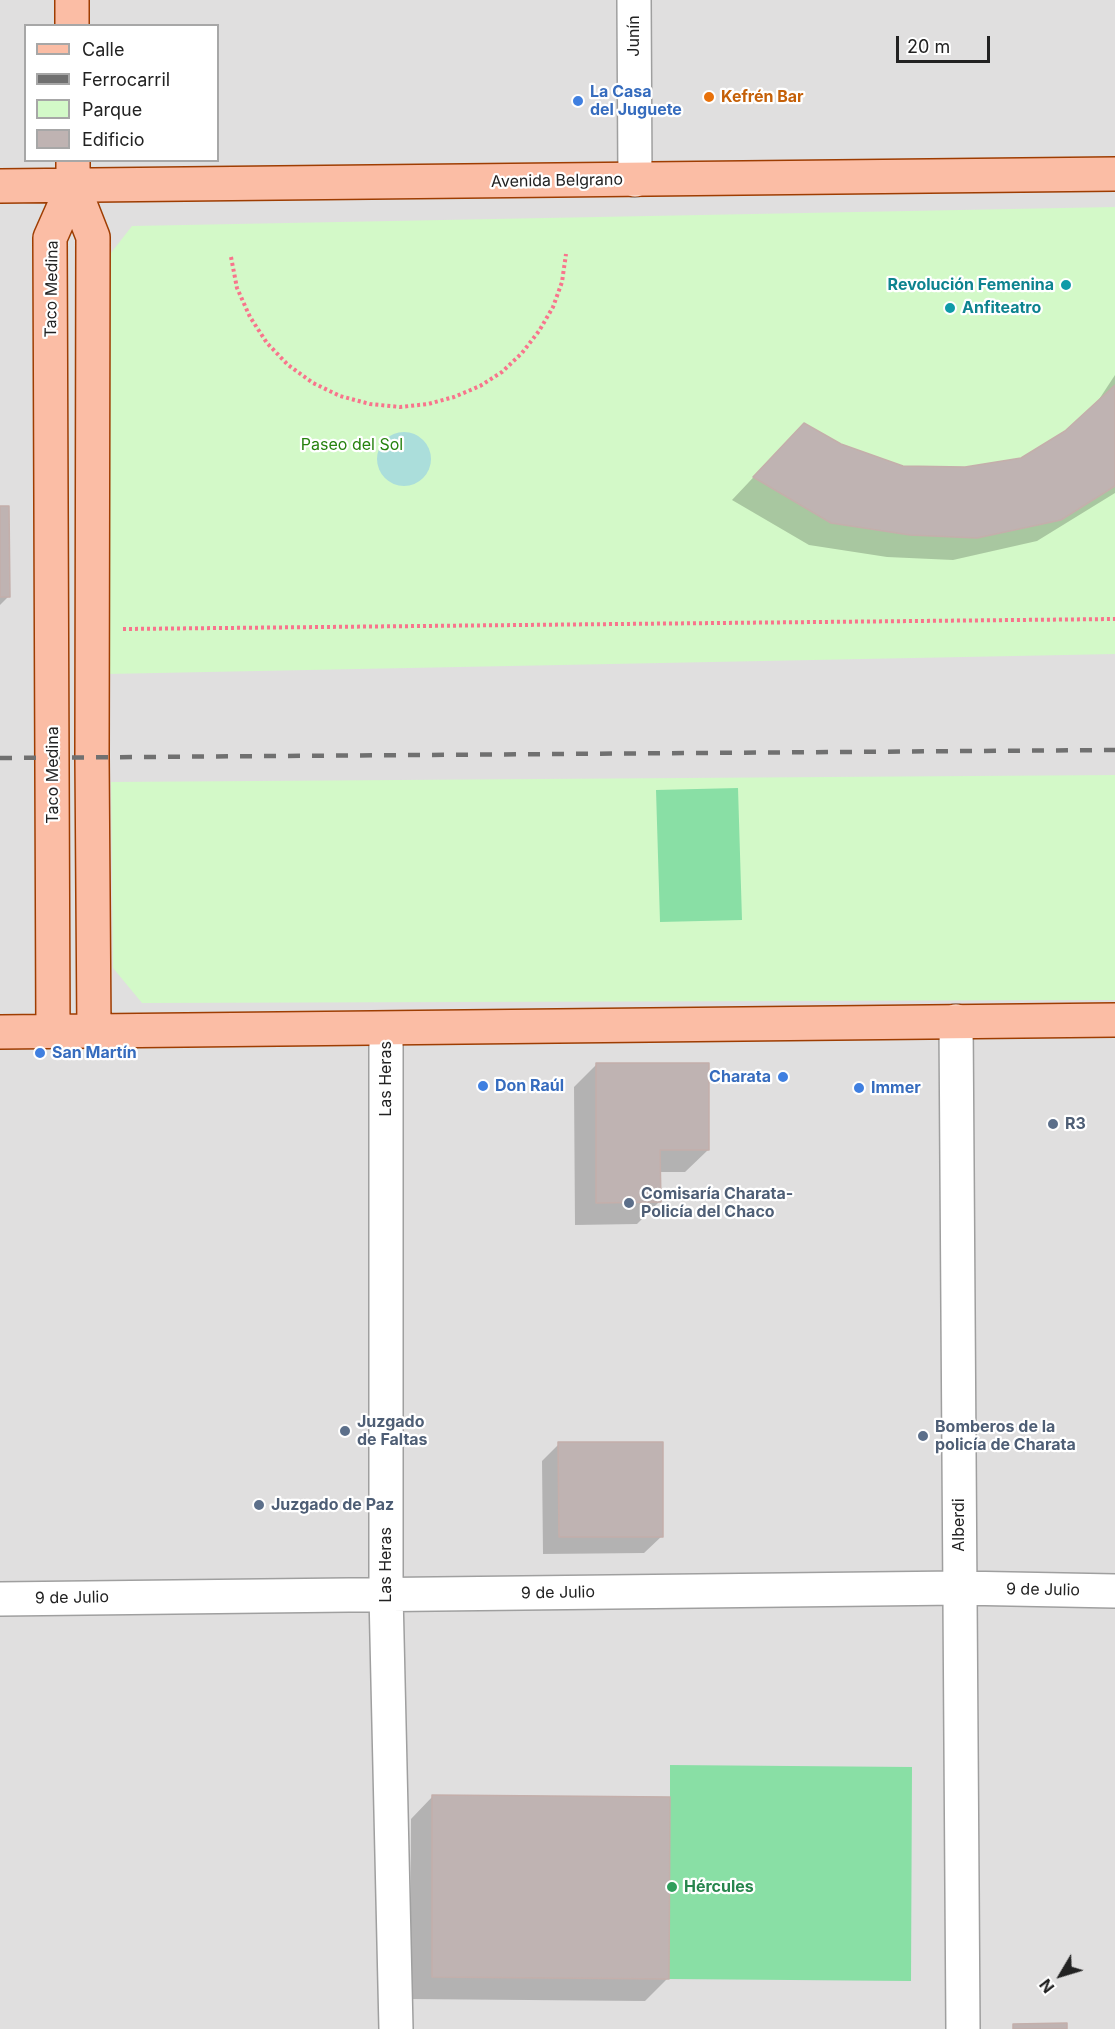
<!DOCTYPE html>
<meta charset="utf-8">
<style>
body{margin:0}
#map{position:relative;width:1115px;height:2029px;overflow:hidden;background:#f2ece9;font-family:Inter,sans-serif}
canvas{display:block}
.legend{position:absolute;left:24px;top:24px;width:195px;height:138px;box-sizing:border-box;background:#fff;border:2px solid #a7a7a7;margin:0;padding:8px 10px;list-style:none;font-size:18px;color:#222}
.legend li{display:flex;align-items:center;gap:12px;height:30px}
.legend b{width:30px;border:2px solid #a7a7a7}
.north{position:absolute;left:1031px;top:1945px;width:60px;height:60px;-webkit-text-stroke:4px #fff;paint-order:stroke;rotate:232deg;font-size:16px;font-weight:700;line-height:24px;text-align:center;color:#222}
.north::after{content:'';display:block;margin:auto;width:21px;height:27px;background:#222;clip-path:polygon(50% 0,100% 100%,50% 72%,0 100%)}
.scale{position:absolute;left:896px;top:36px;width:94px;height:27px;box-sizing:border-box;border:3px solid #222;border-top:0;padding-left:8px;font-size:18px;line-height:21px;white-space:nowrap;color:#222;-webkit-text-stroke:4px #fff;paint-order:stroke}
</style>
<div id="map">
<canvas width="1115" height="2029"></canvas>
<ul class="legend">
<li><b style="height:8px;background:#fbbda5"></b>Calle</li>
<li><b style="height:8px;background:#707070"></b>Ferrocarril</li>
<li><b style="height:16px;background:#d3f9c8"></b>Parque</li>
<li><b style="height:16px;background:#bfb3b2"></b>Edificio</li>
</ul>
<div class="north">N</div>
<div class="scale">20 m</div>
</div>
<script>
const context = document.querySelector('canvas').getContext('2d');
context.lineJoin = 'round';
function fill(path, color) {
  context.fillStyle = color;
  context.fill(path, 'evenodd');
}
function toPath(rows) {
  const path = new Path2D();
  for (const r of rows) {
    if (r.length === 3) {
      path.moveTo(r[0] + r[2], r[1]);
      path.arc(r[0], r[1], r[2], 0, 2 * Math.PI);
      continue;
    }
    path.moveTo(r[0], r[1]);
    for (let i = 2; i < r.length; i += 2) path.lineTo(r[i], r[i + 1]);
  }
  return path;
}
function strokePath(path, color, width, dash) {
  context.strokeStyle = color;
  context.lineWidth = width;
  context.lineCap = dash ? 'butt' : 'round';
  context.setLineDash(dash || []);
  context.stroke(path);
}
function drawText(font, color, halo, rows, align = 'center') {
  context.font = font + ' Inter,sans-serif';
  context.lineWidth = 4.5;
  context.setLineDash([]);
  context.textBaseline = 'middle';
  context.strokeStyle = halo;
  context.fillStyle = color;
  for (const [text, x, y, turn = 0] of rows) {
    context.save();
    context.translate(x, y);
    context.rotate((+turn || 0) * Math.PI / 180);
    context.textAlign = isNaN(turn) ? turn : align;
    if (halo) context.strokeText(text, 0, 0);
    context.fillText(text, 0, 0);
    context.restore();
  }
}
fill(toPath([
 [0,0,1115,0,1115,2029,0,2029],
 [26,26,218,26,218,160,26,160]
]), '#e0dfdf');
fill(toPath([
 [1115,207,1115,654,106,674,107,258,132,226],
 [1115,775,1115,1000,142,1003,113,968,111,782]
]), '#d3f9c8');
fill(toPath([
 [738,788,742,920,660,922,656,790],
 [670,1765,912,1767,911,1981,432,1977,432,1795,670,1797]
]), '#89dfa5');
fill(toPath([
 [404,459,27]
]), '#abdedb');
fill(toPath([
 [1115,375,1115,493,1037,541,953,560,887,557,809,545,732,500,782,447,840,445,903,467,966,468,1021,459,1066,432,1094,407],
 [0,508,8,597,0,605],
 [596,1065,708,1150,685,1172,659,1172,659,1202,637,1224,575,1225,574,1087],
 [559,1444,662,1536,644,1553,543,1554,542,1461],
 [433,1796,668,1978,645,2001,410,1999,411,1819]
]), '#0003');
const building = toPath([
 [1115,385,1115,486,1061,520,977,538,910,535,831,523,753,477,804,423,841,444,903,466,965,467,1021,458,1065,431,1115,385],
 [0,506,9,506,10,597,0,597,0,506],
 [596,1063,709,1063,709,1150,660,1150,661,1202,596,1203,596,1063],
 [558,1442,663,1442,663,1537,559,1537,558,1442],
 [432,1795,670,1797,669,1979,432,1977,432,1795],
 [1067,2023,1067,2029,1013,2029,1013,2024,1067,2023]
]);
fill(building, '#bfb3b2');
strokePath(building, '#c4afab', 1.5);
const minor = toPath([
 [634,0,635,180],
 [956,1021,963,2029],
 [386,1029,386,1594,396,2029],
 [0,1599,959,1588,1115,1591]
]);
const major = toPath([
 [72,0,72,26],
 [73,160,73,186,93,237,92,757,94,1031],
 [0,186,1115,174],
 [53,1031,50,238,73,186],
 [0,1032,1115,1020]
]);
strokePath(minor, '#9f9f9f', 36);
strokePath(major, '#9e3d02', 36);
strokePath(toPath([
 [231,257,237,288,250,317,267,343,288,365,313,383,340,396,370,404,400,407,428,404,454,397,480,386,502,372,522,353,539,331,553,307,562,282,566,254],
 [123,629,1115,619]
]), '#f8748c', 4, [3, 3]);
strokePath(minor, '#fff', 33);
strokePath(major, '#fbbda5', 33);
strokePath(toPath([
 [0,758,1115,750]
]), '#707070', 4.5, [12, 12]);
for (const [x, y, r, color] of [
 [709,97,6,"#e8710a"],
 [578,101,6,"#3f7fe0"],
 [1066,285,6,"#0f9aa8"],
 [950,308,6,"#0f9aa8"],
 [40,1053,6,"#3f7fe0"],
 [783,1077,6,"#3f7fe0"],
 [483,1086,6,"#3f7fe0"],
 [859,1088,6,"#3f7fe0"],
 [1053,1124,6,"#5c6f8a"],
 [629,1203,6,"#5c6f8a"],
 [345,1431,6,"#5c6f8a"],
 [923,1436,6,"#5c6f8a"],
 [259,1505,6,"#5c6f8a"],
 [672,1887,6,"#2e9e5b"]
]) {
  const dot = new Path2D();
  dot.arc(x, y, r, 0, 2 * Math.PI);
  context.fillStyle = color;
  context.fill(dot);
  strokePath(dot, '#fff', 2);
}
drawText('16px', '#222', '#fff', [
 ["Junín",634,36,-90],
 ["Avenida Belgrano",557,181,-1],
 ["Taco Medina",52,289,-89],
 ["Taco Medina",53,775,-90],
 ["Las Heras",386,1079,-90],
 ["Alberdi",959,1525,-90],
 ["Las Heras",386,1565,-90],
 ["9 de Julio",1043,1590,1],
 ["9 de Julio",558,1593,-1],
 ["9 de Julio",72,1598,-1]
]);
drawText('bold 16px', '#366cbe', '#fff', [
 ["La Casa",590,92],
 ["del Juguete",590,110],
 ["San Martín",52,1053],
 ["Charata",771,1077,"right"],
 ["Don Raúl",495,1086],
 ["Immer",871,1088]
], 'left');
drawText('bold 16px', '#c56008', '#fff', [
 ["Kefrén Bar",721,97]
], 'left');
drawText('bold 16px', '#0d838f', '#fff', [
 ["Revolución Femenina",1054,285],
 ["Anfiteatro",962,308,"left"]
], 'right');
drawText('16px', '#26820e', '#fff', [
 ["Paseo del Sol",352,445]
]);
drawText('bold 16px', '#4e5e75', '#fff', [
 ["R3",1065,1124],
 ["Comisaría Charata-",641,1194],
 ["Policía del Chaco",641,1212],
 ["Juzgado",357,1422],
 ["de Faltas",357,1440],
 ["Bomberos de la",935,1427],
 ["policía de Charata",935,1445],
 ["Juzgado de Paz",271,1505]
], 'left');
drawText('bold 16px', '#27864d', '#fff', [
 ["Hércules",684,1887]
], 'left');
</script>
